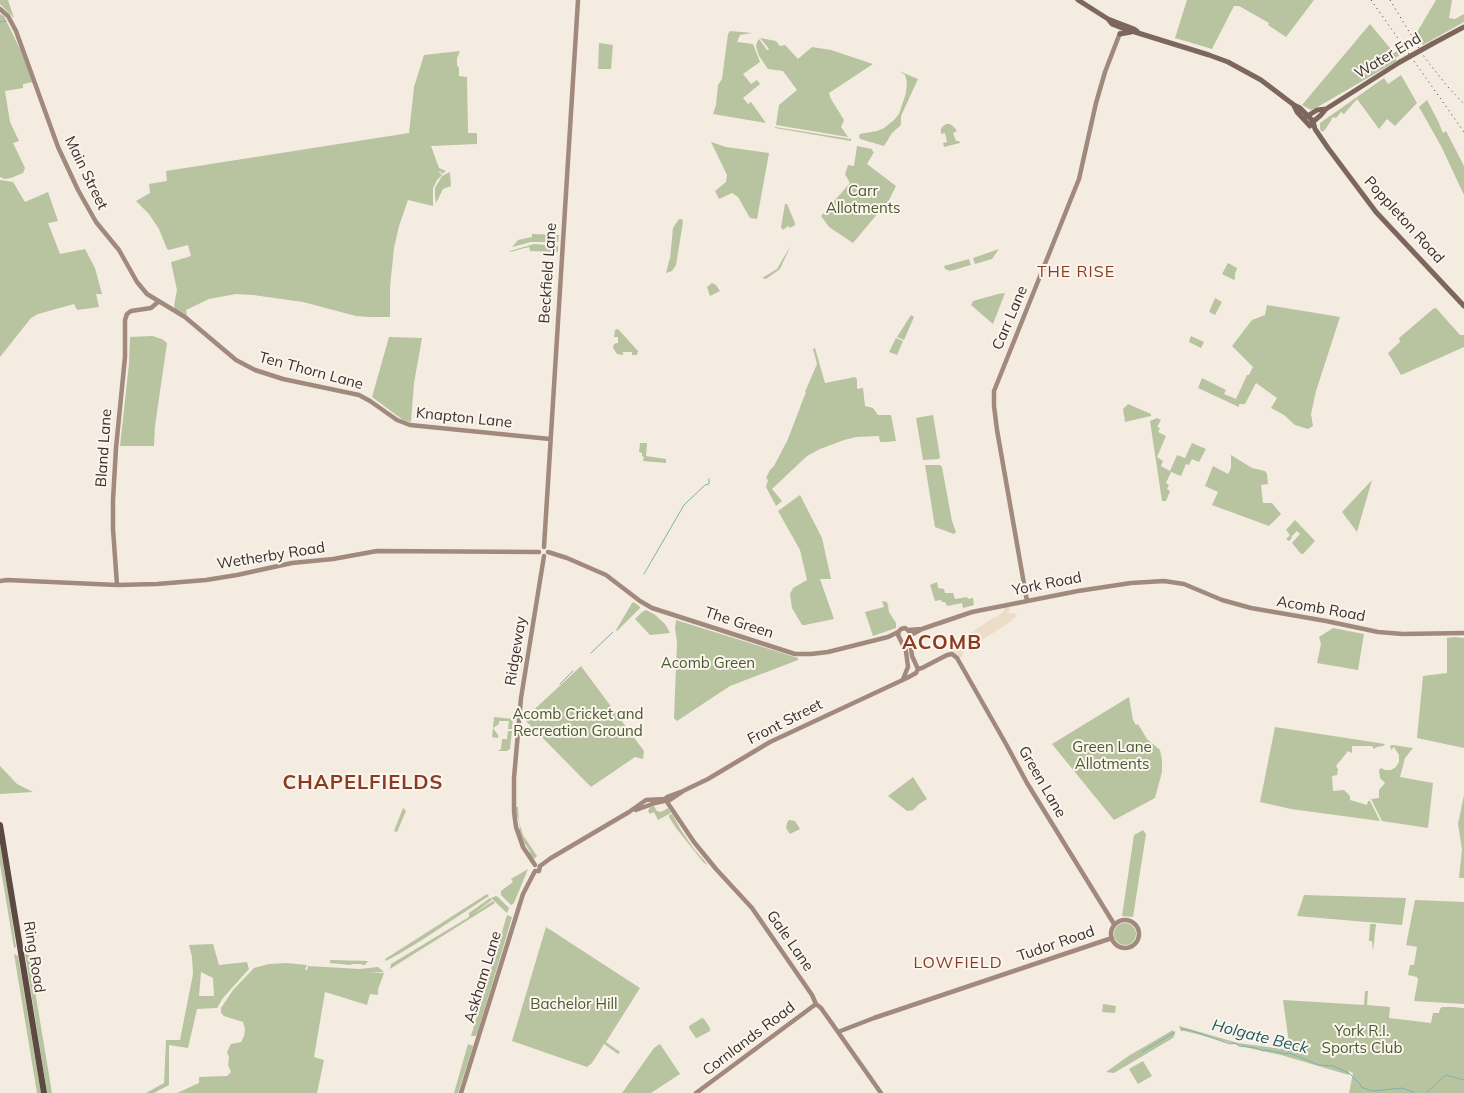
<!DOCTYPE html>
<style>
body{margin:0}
canvas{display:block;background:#f4ebe1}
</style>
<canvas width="1464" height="1093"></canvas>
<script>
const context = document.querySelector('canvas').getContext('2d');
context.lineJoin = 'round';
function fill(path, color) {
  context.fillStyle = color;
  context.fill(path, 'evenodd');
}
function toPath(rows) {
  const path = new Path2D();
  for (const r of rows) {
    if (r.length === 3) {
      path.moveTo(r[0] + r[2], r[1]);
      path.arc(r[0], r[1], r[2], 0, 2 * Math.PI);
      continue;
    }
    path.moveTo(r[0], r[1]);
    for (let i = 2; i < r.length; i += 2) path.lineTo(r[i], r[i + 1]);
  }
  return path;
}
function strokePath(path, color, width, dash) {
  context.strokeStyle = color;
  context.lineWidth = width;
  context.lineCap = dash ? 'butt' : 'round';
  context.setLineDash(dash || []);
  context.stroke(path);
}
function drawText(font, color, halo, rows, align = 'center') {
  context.font = font + ' Mulish,sans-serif';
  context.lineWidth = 4;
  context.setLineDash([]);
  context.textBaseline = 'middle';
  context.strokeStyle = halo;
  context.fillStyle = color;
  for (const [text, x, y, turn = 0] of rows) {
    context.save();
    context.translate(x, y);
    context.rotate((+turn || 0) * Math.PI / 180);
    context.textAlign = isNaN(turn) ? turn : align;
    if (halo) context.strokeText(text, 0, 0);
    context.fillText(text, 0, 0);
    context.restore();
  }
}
fill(toPath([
 [0,0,8,0,14,18,0,4],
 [1187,0,1314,0,1286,37,1268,25,1269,23,1239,6,1234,6,1212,49,1175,38],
 [1436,0,1452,0,1449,18,1455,19,1464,14,1464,22,1423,45,1416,34],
 [0,14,4,16,20,49,33,82,23,84,23,88,5,91,10,122,19,141,13,143,25,168,23,173,11,178,5,179,0,177],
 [1370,24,1394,53,1398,50,1400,55,1395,58,1397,61,1314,109,1311,110,1302,105],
 [730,31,752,33,740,35,737,42,753,44,760,62,743,74,751,84,757,80,760,84,743,98,748,104,751,102,766,123,713,114,716,105,718,85,722,79,728,34],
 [760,38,776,41,780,46,785,45,798,59,812,47,831,50,873,64,829,93,831,99,844,120,841,127,848,137,776,125,779,105,797,90,783,71,768,69,759,56,756,46,757,42,759,39,767,50,769,49],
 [599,43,613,45,611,69,598,69],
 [460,51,457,58,457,65,459,68,459,76,467,77,468,133,477,133,477,144,431,146,439,168,446,171,442,174,440,171,439,172,442,175,437,180,433,188,433,206,408,200,399,226,394,248,390,287,390,317,369,317,356,316,303,302,253,295,236,294,209,299,186,310,187,315,175,309,174,305,177,290,171,262,191,256,188,245,169,250,167,249,159,229,149,214,136,201,150,193,149,184,167,181,166,171,409,133,414,87,424,55],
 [899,71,918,79,901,116,901,125,892,133,884,146,860,139,859,136,860,134,877,131,884,128,894,120,899,114,906,93,907,82,905,75],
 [1401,75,1417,103,1395,126,1387,119,1379,129,1357,99,1344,114,1341,112,1336,118,1333,117,1325,130,1322,132,1320,129,1320,123,1384,78,1388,84],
 [1427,100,1438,121,1443,133,1446,131,1464,166,1464,195,1441,146,1419,107],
 [946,124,950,124,954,127,957,131,953,133,956,141,959,141,960,143,944,147,943,143,947,142,945,133,941,134,941,129,942,127],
 [775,127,851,139,851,141,775,128],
 [711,142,726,147,769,153,757,219,750,218,738,197,732,193,719,199,715,191,726,182,727,175],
 [857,146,872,149,873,152,874,152,867,164,896,186,889,200,853,243,829,227,821,216,850,183,845,174,848,165,854,166],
 [450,172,451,186,443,189,436,203,435,196,435,188,442,176],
 [0,180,13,182,25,202,48,192,58,221,48,223,60,254,85,249,95,268,102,294,96,294,99,307,77,310,74,304,38,314,31,318,0,357],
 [785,204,787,204,795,223,795,225,790,228,788,226,783,230,781,227],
 [679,219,682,219,683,222,676,265,672,271,666,273,669,261,670,259,673,228],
 [532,234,559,235,558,242,531,242,512,247,518,240,532,237],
 [534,244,558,246,558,252,530,251,529,247,510,252,510,251],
 [791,245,780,269,766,279,762,278,777,269],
 [999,249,992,259,975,264,973,258],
 [969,259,971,265,950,271,945,269,944,266],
 [1228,263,1237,268,1235,274,1235,279,1234,280,1222,274],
 [712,283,716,285,720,291,710,296,707,287],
 [1005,293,993,324,971,305,973,301,998,294],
 [1215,298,1222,302,1215,315,1209,312],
 [1267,305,1340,317,1316,391,1311,414,1313,426,1308,429,1295,425,1284,415,1271,408,1277,398,1256,383,1245,404,1239,404,1239,407,1198,388,1202,378,1226,390,1224,394,1236,399,1247,375,1249,375,1253,367,1232,346,1252,320,1265,315],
 [1436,308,1460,335,1464,335,1464,347,1401,375,1388,353,1400,342,1399,338,1433,309],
 [911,315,914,317,904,340,897,337],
 [618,329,638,351,637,355,632,355,632,352,623,352,623,355,617,354,613,348,614,344,618,343,618,337,614,337,615,330],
 [152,336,162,339,167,343,155,426,154,446,120,446,129,364,130,337],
 [1191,336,1204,342,1201,348,1189,342],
 [389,337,422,338,414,383,411,422,403,420,372,397],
 [896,338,903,341,897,355,889,352],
 [815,348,825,383,855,377,857,380,857,389,863,388,865,406,873,408,878,415,891,415,896,441,886,442,880,442,879,436,856,437,844,440,820,449,807,456,772,489,782,501,776,506,766,487,768,480,766,478,770,470,774,466,788,439,804,397,806,393,805,392,817,364,813,349],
 [1128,404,1151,414,1151,416,1125,422,1123,409],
 [933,415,940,457,939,459,923,460,916,418],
 [1157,418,1161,420,1157,427,1160,428,1158,432,1166,436,1157,457,1163,461,1161,466,1170,471,1177,455,1185,458,1192,443,1206,449,1199,462,1192,459,1189,465,1186,464,1181,476,1171,472,1166,483,1169,485,1167,489,1170,491,1166,501,1162,501,1150,421],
 [640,443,647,443,646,456,666,459,666,463,643,461,644,457,642,456,642,453,639,452],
 [1231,455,1252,468,1265,471,1267,474,1268,484,1261,485,1263,503,1272,503,1281,514,1269,526,1212,505,1218,492,1205,486,1213,466,1228,474,1231,468],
 [925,465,940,465,942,467,952,521,956,532,954,534,935,527],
 [1372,480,1357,532,1342,512],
 [800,495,822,538,831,579,820,579,834,619,805,625,802,625,792,608,790,594,793,588,807,580,800,550,778,511],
 [1295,520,1315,541,1303,554,1301,554,1292,543,1300,534,1297,531,1291,537,1292,538,1289,541,1286,539,1290,535,1286,530],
 [937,582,938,588,944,589,945,593,953,593,955,599,967,597,968,599,973,598,974,605,963,608,962,603,947,606,945,602,942,602,941,600,935,601,930,585],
 [882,601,887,602,888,605,889,612,896,623,896,628,873,636,865,612,884,607],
 [634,602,640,607,640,608,617,631,616,630,632,603],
 [646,610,654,614,665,624,670,633,650,635,635,619,642,612],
 [676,620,798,658,798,660,730,686,677,721,674,718,677,642,675,629],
 [1333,628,1364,634,1358,670,1317,663,1321,644,1319,637],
 [1454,637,1464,638,1464,748,1417,738,1423,676,1447,673,1447,638],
 [581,666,644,751,643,759,635,757,591,787,524,719],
 [1129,697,1133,720,1136,725,1138,724,1147,739,1160,750,1162,760,1162,772,1155,798,1114,820,1052,744],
 [494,717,513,719,512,729,508,729,509,721,499,721,499,724,493,728,498,735,498,738,492,737],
 [1275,727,1385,744,1383,746,1377,747,1374,749,1372,746,1352,746,1352,753,1348,751,1336,766,1338,769,1337,775,1332,776,1333,791,1344,790,1350,796,1350,800,1367,805,1368,801,1370,801,1380,821,1291,809,1260,802],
 [508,731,512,731,510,749,507,751,498,751,501,749,502,739,508,739,507,738],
 [1392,745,1413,748,1405,758,1400,777,1433,783,1428,828,1382,821,1371,799,1379,798,1379,790,1385,783,1380,778,1379,770,1381,768,1385,770,1391,770,1396,767,1399,762,1399,755,1394,747,1391,750,1390,746],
 [0,766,17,784,33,792,0,794],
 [913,777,927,799,919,804,913,810,907,811,888,796],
 [1464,795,1464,878,1459,878,1462,849,1458,824],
 [654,806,657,811,661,812,668,808,671,813,658,820,654,812,650,814,648,811,650,807],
 [516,807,518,807,519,822,523,835,537,856,534,859,529,853,530,852,526,845,525,845,518,830,520,828,518,818,516,816],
 [403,808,406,811,397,832,394,831],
 [672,814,681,830,694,849,708,865,704,863,676,828,669,817,669,815],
 [789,820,795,821,800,829,790,834,786,828,787,823],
 [1143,830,1146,834,1133,917,1122,916,1134,835],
 [0,845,8,892,16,947,14,948,0,864],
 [528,869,514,903,511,905,501,895,501,891,513,882,511,879],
 [487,894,489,896,422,940,399,954,386,961,385,959],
 [1304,895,1406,898,1402,925,1297,916],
 [496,896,498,897,509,908,507,913,491,898],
 [490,898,492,900,473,914,493,901,495,903,390,969,391,964,454,926,469,917,469,913],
 [1415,900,1464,902,1464,1004,1414,1001,1418,980,1417,977,1408,975,1410,965,1414,965,1417,947,1406,945],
 [507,915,512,917,506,938,477,1034,475,1036,471,1036],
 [1125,934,11],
 [1370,924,1376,924,1373,951,1372,941,1369,941],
 [546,927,640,988,606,1042,620,1052,618,1054,604,1044,592,1063,587,1067,512,1041],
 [213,944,219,965,247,962,249,969,223,998,217,1008,197,1009,188,1048,169,1045,169,1085,154,1093,146,1093,164,1083,166,1040,180,1040,193,974,192,957,189,945],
 [201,972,213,978,214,996,199,996],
 [14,954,18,956,41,1093,37,1093],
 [25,954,29,955,52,1093,47,1093],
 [330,960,368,961,365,965,363,965,361,964,352,964,351,965,330,963],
 [286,963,307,965,305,970,307,970,308,966,360,969,378,967,384,972,368,972,384,973,380,984,378,989,378,995,370,994,367,1005,325,992,314,1057,324,1060,317,1093,177,1093,199,1083,199,1077,227,1076,231,1072,228,1065,229,1057,227,1052,231,1044,241,1042,244,1036,245,1029,243,1022,224,1016,221,1013,221,1008,233,990,254,968,269,964],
 [1365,991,1368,991,1367,1005,1390,1007,1389,1018,1431,1023,1433,1013,1439,1013,1440,1009,1442,1007,1453,1007,1464,1008,1464,1093,1349,1093,1353,1073,1349,1071,1349,1075,1281,1055,1253,1049,1197,1034,1184,1031,1181,1031,1179,1026,1238,1043,1290,1050,1283,1000,1364,1005],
 [1103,1004,1116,1006,1115,1013,1102,1012],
 [702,1018,704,1019,710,1028,710,1031,697,1038,696,1038,689,1028,689,1026],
 [1173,1030,1175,1034,1173,1038,1114,1073,1106,1072,1130,1055],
 [468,1044,473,1046,458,1093,454,1093],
 [660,1044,680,1074,651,1093,622,1093,654,1048],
 [1143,1061,1152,1076,1138,1084,1129,1069]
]), '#b8c4a0');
fill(toPath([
 [1010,607,1008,613,1016,614,1017,616,1013,618,1013,620,976,644,977,647,972,649,971,648,962,653,963,656,959,658,957,655,951,652,949,648,953,645,993,618,997,617,1004,611,1004,608]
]), '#ecdcc8');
strokePath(toPath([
 [0,22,6,21],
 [644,574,684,505,705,485,709,484,709,479],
 [591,653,613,632],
 [560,684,573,671],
 [1181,1029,1189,1030,1230,1044,1235,1043,1239,1046,1256,1048,1263,1051,1266,1050,1286,1054,1289,1053,1319,1065,1333,1066,1349,1073,1360,1084,1361,1087,1366,1089,1373,1091,1402,1088,1415,1093],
 [1142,1052,1175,1032],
 [1426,1093,1446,1075,1464,1080]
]), '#7fb0b2', 1);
strokePath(toPath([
 [0,9,8,16,16,31,58,147,78,190,96,222,119,250,137,282,147,294,185,317,236,360,255,370,283,379,359,395,370,401,397,420,410,425,550,439],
 [544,547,578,0],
 [548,552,567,558,606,575,640,601,652,608,795,654,811,654,828,652,888,637,898,632],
 [0,581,7,580,117,585,157,584,206,580,237,575,292,563,333,559,377,551,539,552],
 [117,585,113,529,113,500,116,448,125,357,125,320,127,314,131,311,151,308,158,302],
 [1027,601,997,430,994,406,994,391,1079,179,1096,103,1105,72,1120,33],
 [908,630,922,629,972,612,1078,591,1131,583,1164,581,1184,584,1222,600,1251,608,1326,621,1378,632,1403,634,1464,633],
 [909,636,922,629],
 [918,669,922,668,947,655,952,654,957,658,1006,744,1027,783,1114,924],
 [903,679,908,667,906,651,898,635,899,631,901,629,905,628,909,631,912,656,918,669],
 [665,799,694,842,716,869,752,908,812,995,816,1004,821,1008,838,1032,881,1093],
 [665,799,667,797,683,791,708,779,770,742,907,678,916,673,918,669],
 [670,800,682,792],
 [636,810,655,803,664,801],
 [535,865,523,847,516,827,514,812,514,778,521,698,544,556],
 [1125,934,14],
 [838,1032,874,1018,1112,938],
 [461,1093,523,894,535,871,539,871,540,866,551,858,629,812,646,800,665,799],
 [696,1093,816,1004]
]), '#a18a7d', 4.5);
strokePath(toPath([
 [1078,0,1108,19,1134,29,1137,31],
 [1108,19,1112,24,1122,28,1209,55,1228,62,1261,80,1294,105,1300,108,1313,121,1315,129,1328,148,1376,212,1464,306],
 [1120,34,1131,32],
 [1432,44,1464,27],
 [1294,106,1297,112,1310,126],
 [1306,117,1317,110,1326,109],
 [1309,125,1321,115,1326,109,1400,62]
]), '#7d675c', 5);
strokePath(toPath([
 [0,825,44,1093]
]), '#5c4a42', 6);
strokePath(toPath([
 [1371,0,1464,132],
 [1390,0,1425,58,1447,86,1464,104]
]), '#3b302b', 1, [1, 4]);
strokePath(toPath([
 [1400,62,1432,44]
]), '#7d675c', 5);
drawText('15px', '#3b302b', '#fbf5ee', [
 ["Water End",1388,56,-31],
 ["Main Street",86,173,64],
 ["Poppleton Road",1404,220,48],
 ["Beckfield Lane",548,273,-86],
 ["Carr Lane",1010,318,-67],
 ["Ten Thorn Lane",311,371,15],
 ["Knapton Lane",464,418,6],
 ["Bland Lane",104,448,-86],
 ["Wetherby Road",271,556,-9],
 ["York Road",1047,584,-11],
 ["Acomb Road",1321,609,10],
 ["The Green",739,623,18],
 ["Ridgeway",516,651,-81],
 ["Front Street",785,722,-27],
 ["Green Lane",1042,782,60],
 ["Gale Lane",790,941,55],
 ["Tudor Road",1056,944,-19],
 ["Ring Road",34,957,81],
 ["Askham Lane",483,977,-73],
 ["Cornlands Road",749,1039,-37]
]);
drawText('15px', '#4a5a2e', '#fbf5ee', [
 ["Carr",863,191],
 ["Allotments",863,208],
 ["Acomb Green",708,663],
 ["Acomb Cricket and",578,714],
 ["Recreation Ground",578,731],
 ["Green Lane",1112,747],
 ["Allotments",1112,764],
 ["Bachelor Hill",574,1004],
 ["York R.I.",1362,1031],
 ["Sports Club",1362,1048]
]);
context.letterSpacing = '1px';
drawText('16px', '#8c3b22', '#fbf5ee', [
 ["THE RISE",1076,272],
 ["LOWFIELD",958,963]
]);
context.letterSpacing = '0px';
drawText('italic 16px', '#1f5a5e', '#fbf5ee', [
 ["Holgate Beck",1260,1037,14]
]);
context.letterSpacing = '1px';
drawText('bold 20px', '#8c3b22', '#fbf5ee', [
 ["ACOMB",942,643],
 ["CHAPELFIELDS",363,783]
]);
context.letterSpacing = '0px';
</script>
